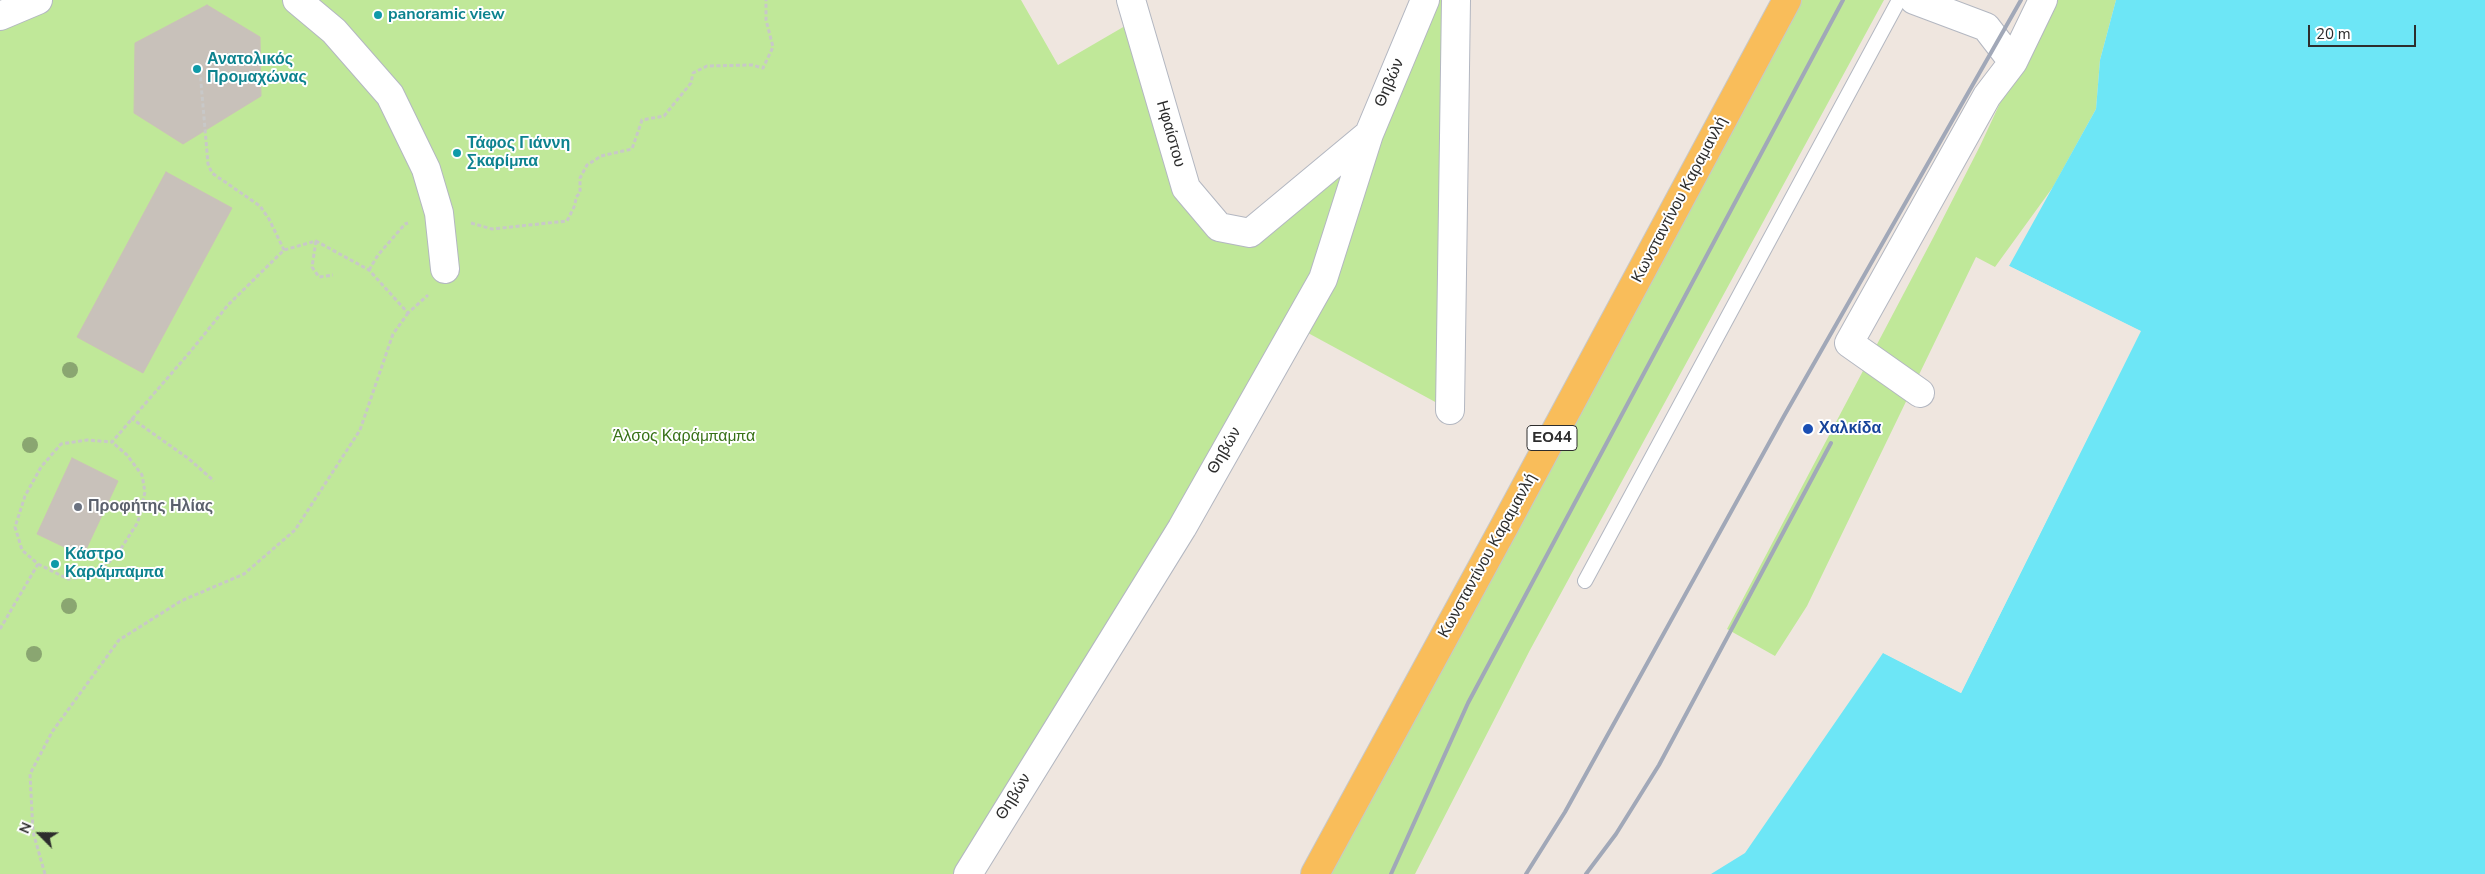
<!DOCTYPE html>
<meta charset="utf-8">
<style>
body{margin:0}
#map{position:relative;width:2485px;height:874px;overflow:hidden;background:#efe6df;font-family:"Nunito Sans",sans-serif}
canvas{display:block}
.north{position:absolute;left:15px;top:809px;width:50px;height:50px;-webkit-text-stroke:4px #fff;paint-order:stroke;rotate:293deg;font-size:14px;font-weight:700;line-height:20px;text-align:center;color:#2d2d2d}
.north::after{content:'';display:block;margin:auto;width:18px;height:22px;background:#2d2d2d;clip-path:polygon(50% 0,100% 100%,50% 72%,0 100%)}
.scale{position:absolute;left:2308px;top:25px;width:108px;height:22px;box-sizing:border-box;border:2px solid #2d2d2d;border-top:0;padding-left:6px;font-size:15px;line-height:18px;white-space:nowrap;color:#2d2d2d;-webkit-text-stroke:4px #fff;paint-order:stroke}
</style>
<div id="map">
<canvas width="2485" height="874"></canvas>
<div class="north">N</div>
<div class="scale">20 m</div>
</div>
<script>
const context = document.querySelector('canvas').getContext('2d');
context.lineJoin = 'round';
function fill(path, color) {
  context.fillStyle = color;
  context.fill(path, 'evenodd');
}
function toPath(rows) {
  const path = new Path2D();
  for (const r of rows) {
    path.moveTo(r[0], r[1]);
    for (let i = 2; i < r.length; i += 2) path.lineTo(r[i], r[i + 1]);
  }
  return path;
}
function strokePath(path, color, width, dash) {
  context.strokeStyle = color;
  context.lineWidth = width;
  context.lineCap = dash ? 'butt' : 'round';
  context.setLineDash(dash || []);
  context.stroke(path);
}
function drawText(font, color, halo, rows, align = 'center') {
  context.font = font + ' "Nunito Sans",sans-serif';
  context.lineWidth = 4;
  context.setLineDash([]);
  context.textBaseline = 'middle';
  context.strokeStyle = halo;
  context.fillStyle = color;
  for (const [text, x, y, turn = 0] of rows) {
    context.save();
    context.translate(x, y);
    context.rotate((+turn || 0) * Math.PI / 180);
    context.textAlign = isNaN(turn) ? turn : align;
    if (halo) context.strokeText(text, 0, 0);
    context.fillText(text, 0, 0);
    context.restore();
  }
}
fill(toPath([
 [0,0,1021,0,1058,65,1137,19,1186,188,1250,233,1369,134,1425,0,1456,0,1450,410,1297,327,971,874,0,874],
 [1787,0,1884,0,1530,650,1415,874,1315,874],
 [2048,0,2116,0,2100,60,2096,109,2053,187,1995,267,1976,257,1807,606,1775,656,1727,629,1933,238,1980,146]
]), '#c0e899');
fill(toPath([
 [2116,0,2485,0,2485,874,1711,874,1745,853,1883,653,1961,693,2140,331,2009,266,2096,109,2100,60]
]), '#6de6f6');
fill(toPath([
 [2009,266,2141,331,1961,693,1880,651,1884,650,1960,690,2137,332,2007,268]
]), '#efe6df');
const building = toPath([
 [207,5,260,37,261,96,183,144,134,113,135,43,207,5],
 [166,172,232,208,143,373,77,337,166,172],
 [72,458,118,481,83,556,37,534,72,458]
]);
fill(building, '#c8c1ba');
strokePath(building, '#cbc2b8', 1);
const lane = toPath([
 [1585,581,1899,0]
]);
const street = toPath([
 [297,0,334,31,390,95,426,169,439,213,445,269],
 [1131,0,1186,188,1219,227,1250,233,1369,134],
 [1914,0,1986,27,2013,62,1987,96,1849,343,1920,393],
 [0,16,38,0],
 [2013,62,2043,0],
 [1450,410,1456,0],
 [968,874,1182,528,1323,279,1369,134,1425,0]
]);
const primary = toPath([
 [1315,874,1504,527,1787,0]
]);
strokePath(lane, '#b3b7c1', 16);
strokePath(street, '#b3b7c1', 30);
strokePath(primary, '#c8c8c8', 30);
strokePath(toPath([
 [200,71,208,164,212,173,260,206,269,219,284,250],
 [471,223,492,229,567,221,575,205,576,197,580,193,580,178,587,165,601,156,632,149,642,120,664,116,691,83,693,73,707,66,752,65,763,68,773,47,766,20,766,0],
 [316,241,312,267,319,277,333,275],
 [369,270,378,255,405,224,408,223],
 [131,418,189,459,214,481],
 [38,564,68,579,85,577,102,570,120,550,138,522,145,492,142,475,127,455,112,442],
 [0,629,38,564,22,550,15,527,25,496,41,467,61,444,87,440,112,442,190,352,228,305,284,250,316,241,369,270,408,313,428,295],
 [45,874,33,832,30,774,52,732,119,640,181,601,244,574,295,530,360,430,393,334,408,313]
]), '#c8c8c8', 3, [4, 2.5]);
strokePath(lane, '#fff', 14);
strokePath(street, '#fff', 28);
strokePath(primary, '#f9bd5a', 28);
strokePath(toPath([
 [1391,874,1468,703,1843,0],
 [1526,874,1565,812,1784,416,2021,0],
 [1586,874,1616,834,1659,765,1831,443]
]), '#a1a8b8', 4);
context.fillStyle = '#8aa671';
for (const [x, y] of [
 [70,370],
 [30,445],
 [69,606],
 [34,654]
]) {
  context.beginPath();
  context.arc(x, y, 8, 0, 2 * Math.PI);
  context.fill();
}
for (const [x, y, r, color] of [
 [378,15,5,"#0f9aa8"],
 [197,69,5,"#0f9aa8"],
 [457,153,5,"#0f9aa8"],
 [1808,429,6,"#1a4fb4"],
 [78,507,5,"#6b7280"],
 [55,564,5,"#0f9aa8"]
]) {
  const dot = new Path2D();
  dot.arc(x, y, r, 0, 2 * Math.PI);
  context.fillStyle = color;
  context.fill(dot);
  strokePath(dot, '#fff', 2);
}
for (const [x, y, w] of [
 [1552,438,50]
]) {
  const box = new Path2D();
  box.roundRect(x - w / 2, y - 12.5, w, 25, 4);
  context.fillStyle = '#fff';
  context.fill(box);
  strokePath(box, '#2d2d2d', 1);
}
drawText('bold 15px', '#2d2d2d', null, [
 ["ΕΟ44",1552,438]
]);
drawText('bold 16px', '#0d838f', '#fff', [
 ["panoramic view",388,15],
 ["Ανατολικός",207,60],
 ["Προμαχώνας",207,78],
 ["Τάφος Γιάννη",467,144],
 ["Σκαρίμπα",467,162],
 ["Κάστρο",65,555],
 ["Καράμπαμπα",65,573]
], 'left');
drawText('16px', '#2d2d2d', '#fff', [
 ["Θηβών",1390,83,-67],
 ["Ηφαίστου",1170,134,74],
 ["Κωνσταντίνου Καραμανλή",1680,200,-62],
 ["Θηβών",1225,451,-60],
 ["Κωνσταντίνου Καραμανλή",1488,556,-61],
 ["Θηβών",1014,797,-58]
]);
drawText('bold 16px', '#164399', '#fff', [
 ["Χαλκίδα",1819,429]
], 'left');
drawText('16px', '#377117', '#fff', [
 ["Άλσος Καράμπαμπα",684,437]
]);
drawText('bold 16px', '#5b616d', '#fff', [
 ["Προφήτης Ηλίας",88,507]
], 'left');
</script>
